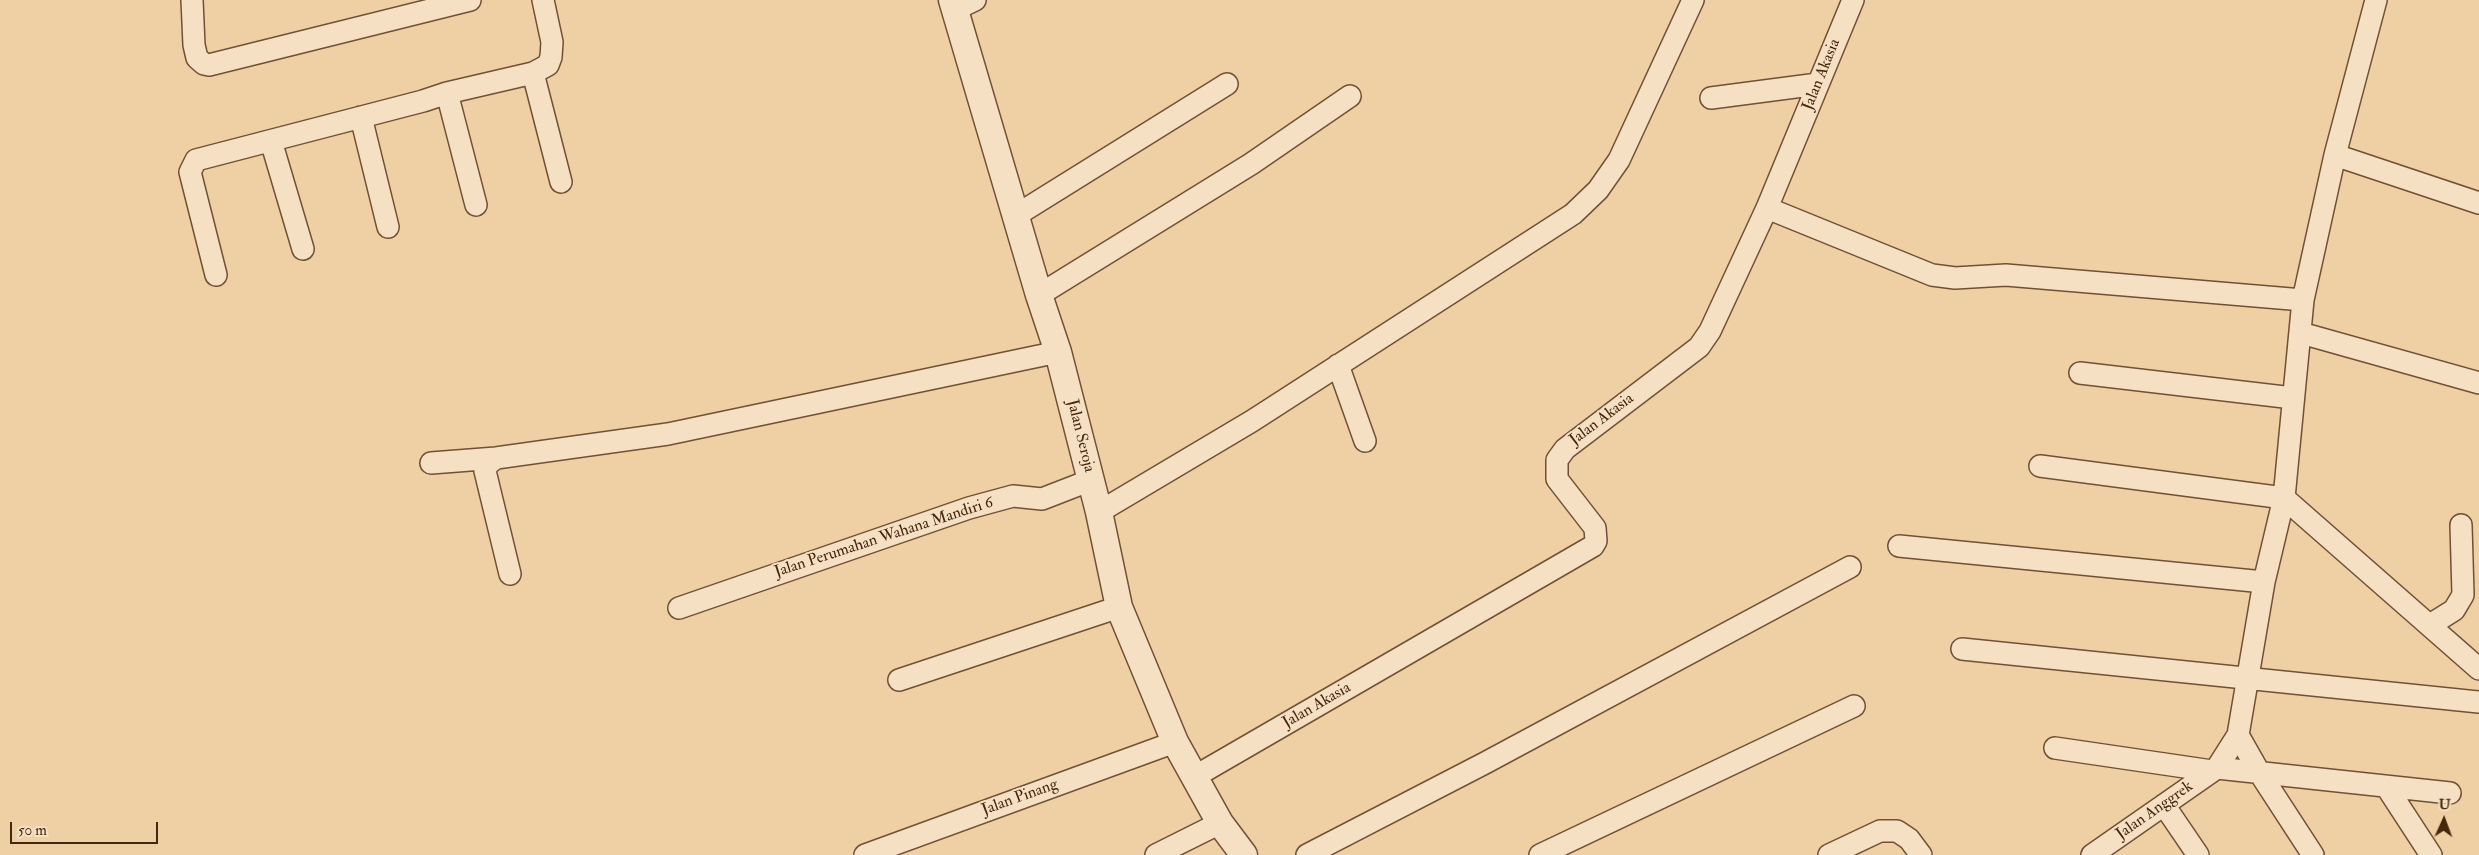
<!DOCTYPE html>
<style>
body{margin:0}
#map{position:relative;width:2479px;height:855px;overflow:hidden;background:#efcfa4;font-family:"IM FELL Double Pica",serif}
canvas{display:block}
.north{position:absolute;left:2419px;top:795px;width:50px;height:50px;-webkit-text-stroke:4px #f5e0c4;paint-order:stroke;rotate:2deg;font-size:14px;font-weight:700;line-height:20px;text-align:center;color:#45270e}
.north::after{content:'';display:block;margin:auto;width:18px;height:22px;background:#45270e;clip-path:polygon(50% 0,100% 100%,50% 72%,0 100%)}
.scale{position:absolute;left:10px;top:822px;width:148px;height:22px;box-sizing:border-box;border:2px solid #45270e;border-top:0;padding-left:6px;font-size:15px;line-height:18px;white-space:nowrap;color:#45270e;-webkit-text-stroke:4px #f5e0c4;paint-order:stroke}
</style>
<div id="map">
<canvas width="2479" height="855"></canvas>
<div class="north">U</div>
<div class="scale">50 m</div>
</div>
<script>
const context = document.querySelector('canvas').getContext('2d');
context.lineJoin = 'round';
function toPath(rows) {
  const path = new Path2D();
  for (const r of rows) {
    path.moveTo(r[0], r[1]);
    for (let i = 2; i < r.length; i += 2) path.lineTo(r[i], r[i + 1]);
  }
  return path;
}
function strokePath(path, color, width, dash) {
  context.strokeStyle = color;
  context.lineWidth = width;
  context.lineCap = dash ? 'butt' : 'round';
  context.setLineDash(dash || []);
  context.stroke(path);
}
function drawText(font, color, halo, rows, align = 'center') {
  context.font = font + ' "IM FELL Double Pica",serif';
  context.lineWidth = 4;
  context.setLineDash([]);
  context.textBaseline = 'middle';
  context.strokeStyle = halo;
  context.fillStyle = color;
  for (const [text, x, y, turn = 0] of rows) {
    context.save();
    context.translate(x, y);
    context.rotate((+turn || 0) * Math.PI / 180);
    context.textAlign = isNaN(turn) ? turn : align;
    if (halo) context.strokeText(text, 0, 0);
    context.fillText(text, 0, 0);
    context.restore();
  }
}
const minor = toPath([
 [192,0,194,45,197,58,204,64,209,65,470,0],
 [954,10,975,0],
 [533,73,561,182],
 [447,93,476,205],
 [1711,98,1818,84],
 [361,117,388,227],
 [271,141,303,249],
 [2335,155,2479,203],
 [1767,208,1932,275,1955,278,2006,275,2303,300],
 [1015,216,1227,84],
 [216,275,190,172,196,160,423,101,447,93,533,73,548,65,551,57,552,42,543,0],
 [1039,295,1251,164,1350,96],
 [2301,333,2479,383],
 [1338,365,1365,441],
 [2080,373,2293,398],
 [496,458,488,464,485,471,510,574],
 [431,463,496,458,668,434,1058,352],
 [2040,466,2284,498,2479,669],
 [1099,512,1252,421,1573,214,1598,190,1619,160,1693,0],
 [1899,546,2264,582],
 [679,608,969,508,1013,496,1042,499,1091,480],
 [2430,625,2454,610,2463,595,2461,525],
 [1962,649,2479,702],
 [899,680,1119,607],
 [2238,735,2259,772,2313,855],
 [2055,748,2212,771],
 [2217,768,2450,793],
 [1194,777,1593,546,1596,541,1595,528,1557,479,1557,460,1565,449,1699,347,1710,331,1767,208,1853,0],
 [2386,786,2431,855],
 [2164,805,2198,855],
 [865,855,1175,742],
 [1156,855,1220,823],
 [1307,855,1485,763,1850,567],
 [1540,855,1854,706],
 [1829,855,1880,831,1897,831,1909,839,1921,855],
 [2092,855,2217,768,2238,735,2264,582,2284,498,2303,300,2335,155,2376,0]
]);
const tertiary = toPath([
 [952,0,1039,295,1058,352,1099,512,1119,607,1175,742,1220,823,1244,855]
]);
strokePath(minor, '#705134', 24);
strokePath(tertiary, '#705134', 29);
strokePath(minor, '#f5e0c4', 21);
strokePath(tertiary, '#f5e0c4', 26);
drawText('16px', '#45270e', '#f5e0c4', [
 ["Jalan Akasia",1822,75,-68],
 ["Jalan Akasia",1602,420,-37],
 ["Jalan Seroja",1080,436,76],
 ["Jalan Perumahan Wahana Mandiri 6",884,538,-18],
 ["Jalan Akasia",1317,706,-30],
 ["Jalan Pinang",1020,798,-20],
 ["Jalan Anggrek",2155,811,-35]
]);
</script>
